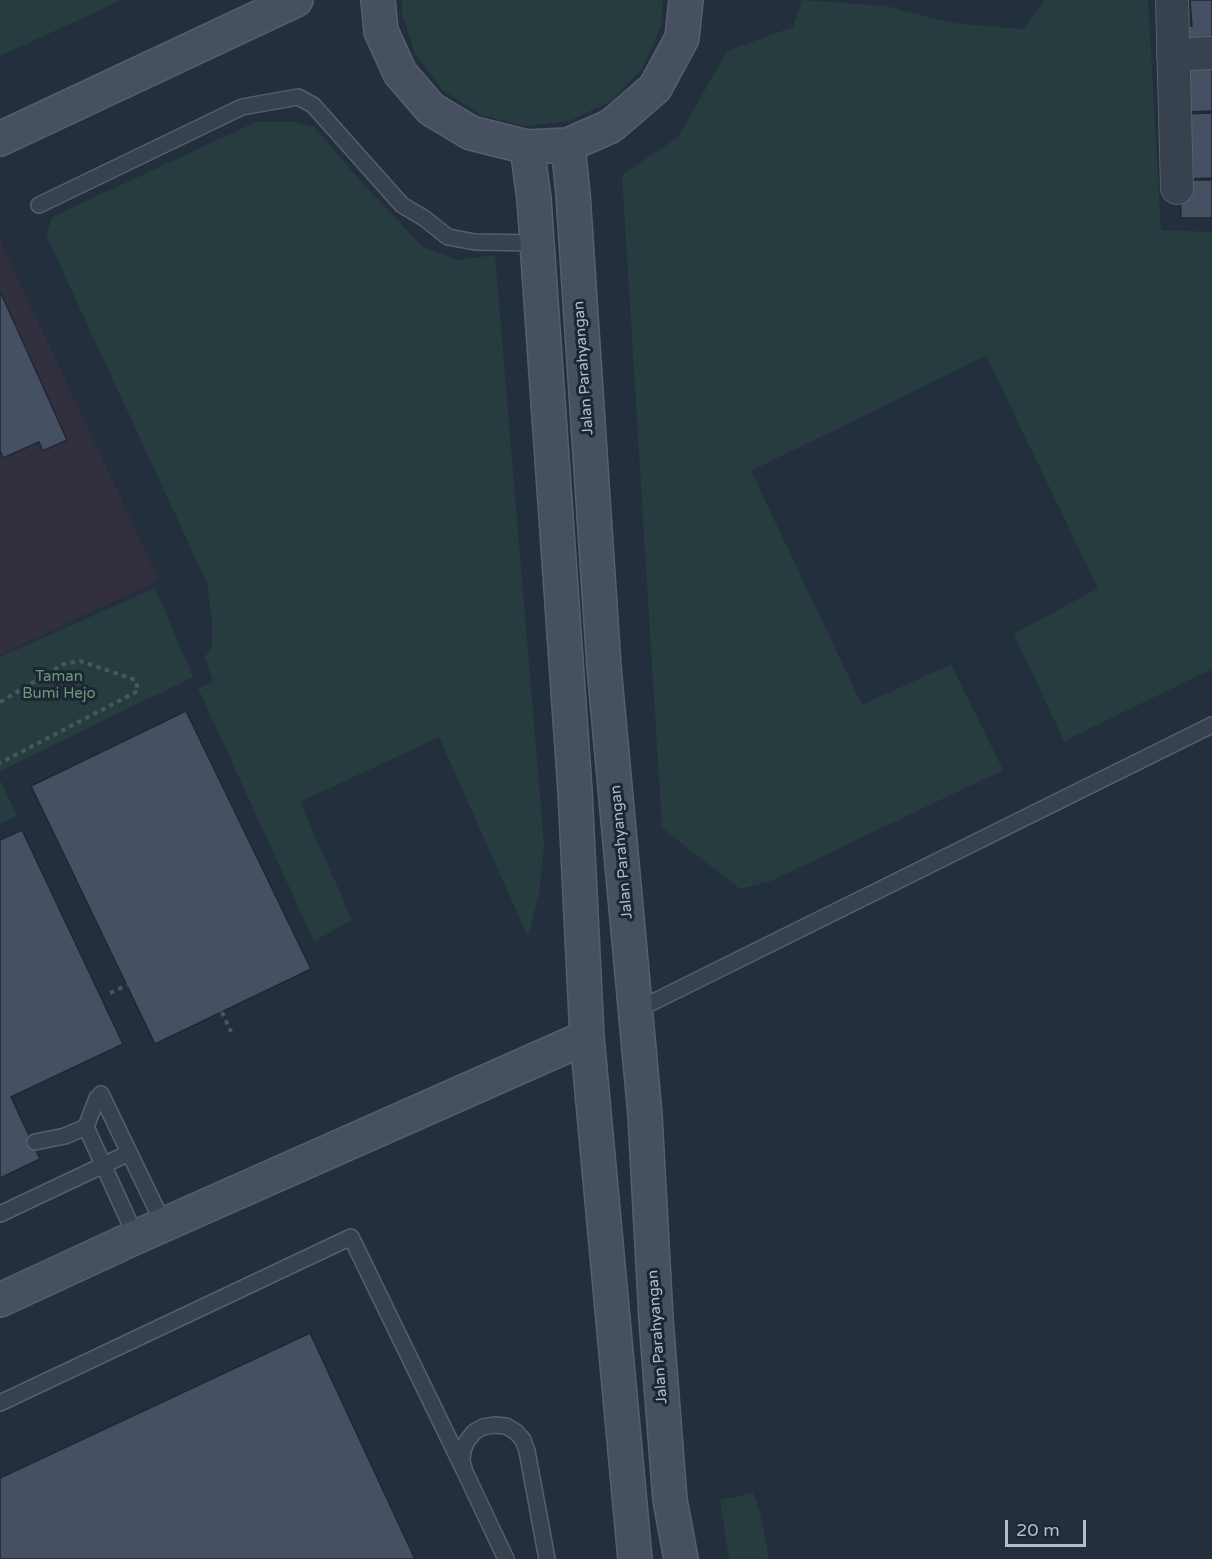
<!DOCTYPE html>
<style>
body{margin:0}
#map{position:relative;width:1212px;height:1559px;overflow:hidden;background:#242f3e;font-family:"Varela Round",sans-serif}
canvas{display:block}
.scale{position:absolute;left:1005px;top:1520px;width:81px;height:27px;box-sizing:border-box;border:3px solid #b4bcc9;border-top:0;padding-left:8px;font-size:18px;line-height:21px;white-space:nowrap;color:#b4bcc9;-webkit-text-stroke:4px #1d2633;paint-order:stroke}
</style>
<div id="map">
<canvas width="1212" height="1559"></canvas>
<div class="scale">20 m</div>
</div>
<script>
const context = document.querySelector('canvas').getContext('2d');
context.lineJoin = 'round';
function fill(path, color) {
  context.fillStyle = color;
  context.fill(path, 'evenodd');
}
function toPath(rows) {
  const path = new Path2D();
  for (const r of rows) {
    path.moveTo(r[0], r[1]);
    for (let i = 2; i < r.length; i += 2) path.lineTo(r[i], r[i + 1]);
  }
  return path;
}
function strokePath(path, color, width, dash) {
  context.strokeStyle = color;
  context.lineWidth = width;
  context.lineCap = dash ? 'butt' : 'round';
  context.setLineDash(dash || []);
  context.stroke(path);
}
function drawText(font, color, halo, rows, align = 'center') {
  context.font = font + ' "Varela Round",sans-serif';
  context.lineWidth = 6;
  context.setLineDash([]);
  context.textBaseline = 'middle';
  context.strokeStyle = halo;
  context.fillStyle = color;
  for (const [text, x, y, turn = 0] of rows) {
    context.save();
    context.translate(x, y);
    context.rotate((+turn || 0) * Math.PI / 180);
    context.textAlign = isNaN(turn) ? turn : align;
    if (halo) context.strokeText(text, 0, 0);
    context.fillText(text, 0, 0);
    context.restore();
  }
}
fill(toPath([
 [0,241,159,580,0,655]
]), '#32303f');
fill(toPath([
 [0,0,122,0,0,56],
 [402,0,663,0,661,27,642,69,611,101,570,121,525,126,481,115,443,90,415,54,402,13],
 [802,0,886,6,953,23,1023,29,1045,0,1148,0,1161,230,1212,232,1212,669,1064,741,1014,634,1098,588,986,356,751,471,862,705,951,664,1003,770,771,881,740,889,662,828,622,175,678,137,727,51,793,27],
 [256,122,295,122,314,127,365,186,423,247,459,260,495,255,544,845,539,894,528,937,439,737,300,802,352,920,314,941,198,688,213,682,205,657,212,646,212,623,207,583,46,235,52,217],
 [155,588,193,677,0,771,0,657],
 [0,780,17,816,0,824],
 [753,1493,760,1512,769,1559,729,1559,720,1500]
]), '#263c3f');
const building = toPath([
 [1190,0,1212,0,1212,45,1185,48,1183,27,1192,26,1190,0],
 [1212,57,1212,111,1185,112,1181,59,1212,57],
 [1212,113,1212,178,1185,179,1182,114,1212,113],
 [1180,180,1212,180,1212,218,1181,218,1180,180],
 [0,291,67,440,43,451,39,442,3,458,0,451,0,291],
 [186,711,311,969,155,1044,31,786,186,711],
 [22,830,123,1044,11,1097,40,1159,0,1178,0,840,22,830],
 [310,1333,415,1559,0,1559,0,1478,310,1333]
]);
fill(building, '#455162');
strokePath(building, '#1f2835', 1.5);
const lane = toPath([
 [39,205,242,107,298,97,313,105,402,205,424,218,448,237,475,242,536,243],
 [637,1010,1212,725],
 [101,1094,97,1098,86,1127,136,1237],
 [101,1094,164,1225],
 [35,1142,65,1136,86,1127],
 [0,1214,129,1153],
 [0,1403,351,1237,465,1472],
 [506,1559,465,1472,462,1461,463,1450,467,1441,474,1432,483,1427,494,1425,506,1426,516,1432,523,1440,527,1451,547,1559]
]);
const street = toPath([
 [1172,0,1177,188],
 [1173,55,1212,53]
]);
const secondary = toPath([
 [378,0,381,31,400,73,431,109,471,133,527,147,568,145,611,126,655,88,682,38,686,0],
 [0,139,296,0],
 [568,145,573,194,604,667,645,1115,656,1319,670,1500,681,1559],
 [527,147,534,199,575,791,587,1037,635,1559],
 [0,1300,136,1237,587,1037]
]);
strokePath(lane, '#565f6c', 18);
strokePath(street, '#565f6c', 34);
strokePath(secondary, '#565f6c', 36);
strokePath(toPath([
 [0,702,64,664,80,661,136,680,138,691,0,763],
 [110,993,127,985],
 [222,1012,231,1032]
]), '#44595c', 4, [4.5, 4.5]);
strokePath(lane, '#38414e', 15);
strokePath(street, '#38414e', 32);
strokePath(secondary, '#465061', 33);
drawText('15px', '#b4bcc9', '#1d2633', [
 ["Jalan Parahyangan",584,368,-94],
 ["Jalan Parahyangan",622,852,-95],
 ["Jalan Parahyangan",658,1337,-94]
]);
drawText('15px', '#6b9a76', '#1d2633', [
 ["Taman",59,677],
 ["Bumi Hejo",59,694]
]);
</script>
